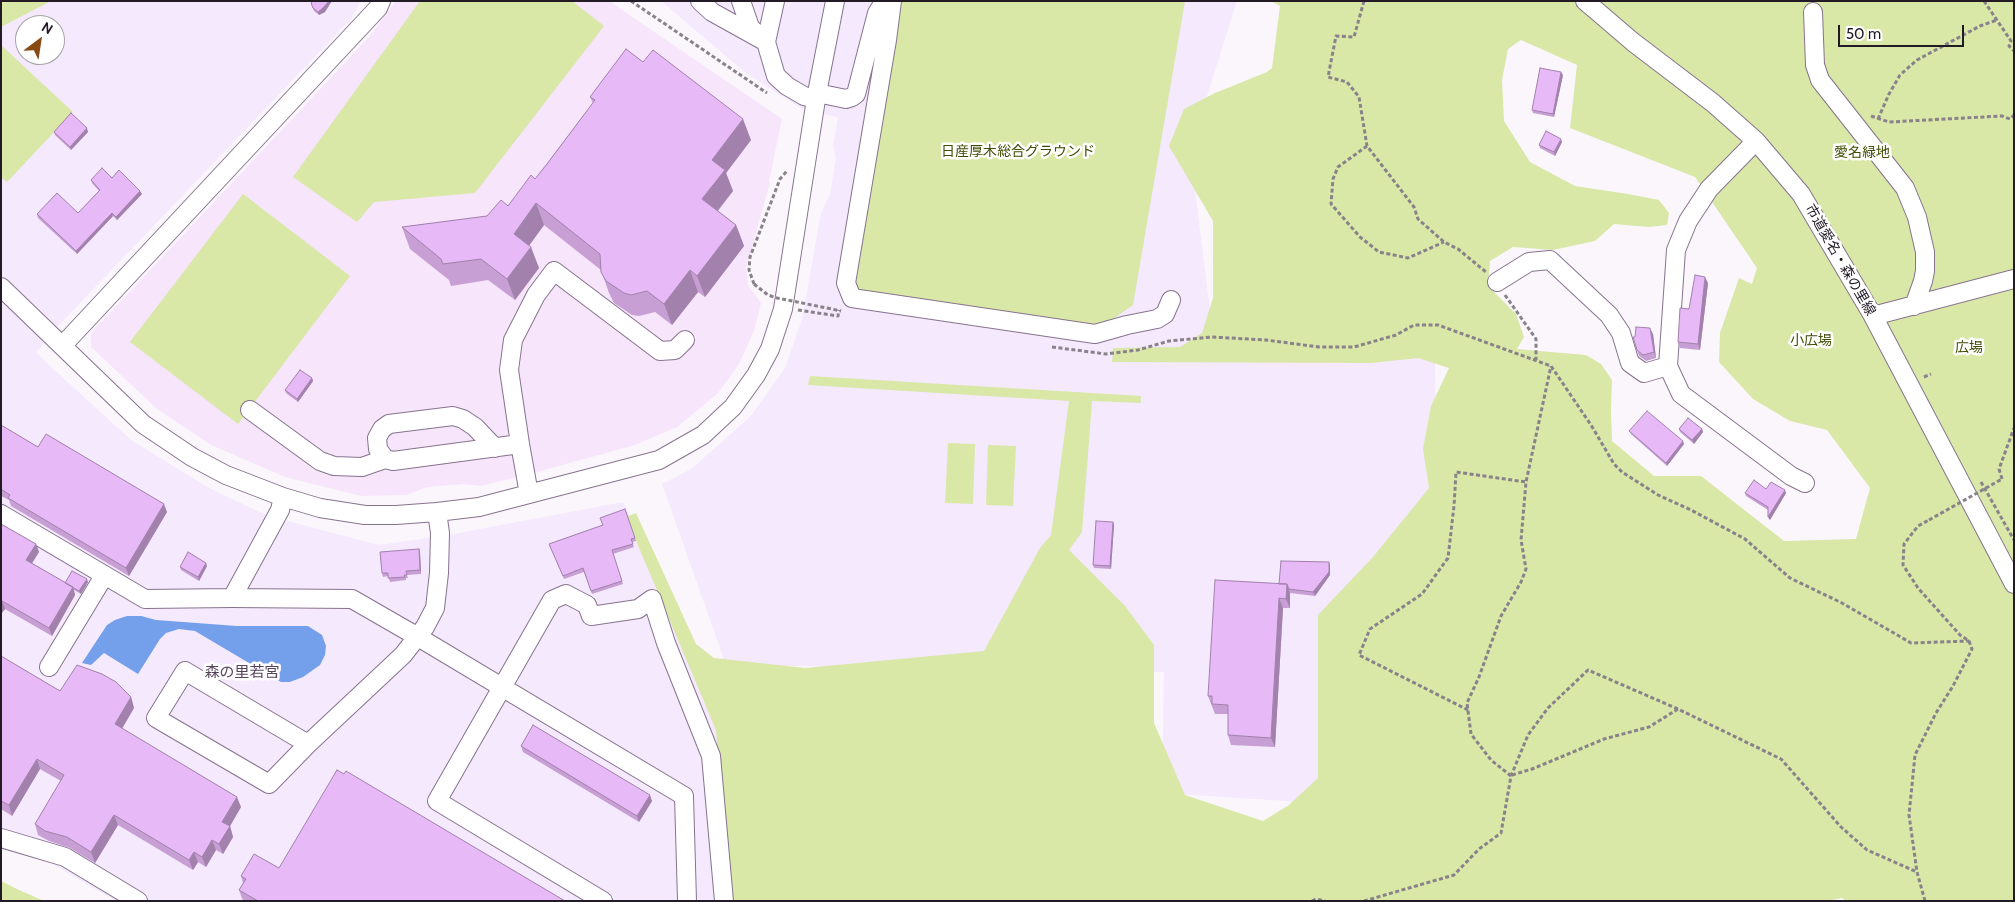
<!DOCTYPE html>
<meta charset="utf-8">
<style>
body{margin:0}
#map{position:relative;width:2015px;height:902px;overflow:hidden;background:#fbf6fc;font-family:Cabin,sans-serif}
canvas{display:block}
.frame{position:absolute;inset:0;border:2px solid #221a25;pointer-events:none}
.north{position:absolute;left:15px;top:15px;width:50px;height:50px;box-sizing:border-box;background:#fff;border:1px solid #a7a3a8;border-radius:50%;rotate:31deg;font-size:14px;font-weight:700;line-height:20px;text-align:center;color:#221a25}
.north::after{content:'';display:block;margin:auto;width:18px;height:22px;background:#894913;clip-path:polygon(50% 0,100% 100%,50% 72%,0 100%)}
.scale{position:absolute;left:1838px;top:25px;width:126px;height:22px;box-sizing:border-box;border:2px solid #221a25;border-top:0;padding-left:6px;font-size:15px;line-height:18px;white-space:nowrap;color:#221a25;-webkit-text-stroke:4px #fff;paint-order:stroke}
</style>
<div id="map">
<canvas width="2015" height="902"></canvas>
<div class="frame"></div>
<div class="north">N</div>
<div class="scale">50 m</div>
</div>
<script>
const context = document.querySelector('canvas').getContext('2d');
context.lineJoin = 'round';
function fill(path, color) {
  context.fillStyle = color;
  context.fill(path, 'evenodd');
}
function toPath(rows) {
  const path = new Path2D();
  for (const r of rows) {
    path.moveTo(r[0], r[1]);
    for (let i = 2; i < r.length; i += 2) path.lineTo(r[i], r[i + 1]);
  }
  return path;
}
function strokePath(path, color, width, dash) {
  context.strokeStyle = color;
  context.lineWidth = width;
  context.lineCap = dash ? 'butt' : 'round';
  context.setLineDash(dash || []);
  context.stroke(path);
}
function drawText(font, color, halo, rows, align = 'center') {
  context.font = font + ' Cabin,"Noto Sans JP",sans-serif';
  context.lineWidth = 5;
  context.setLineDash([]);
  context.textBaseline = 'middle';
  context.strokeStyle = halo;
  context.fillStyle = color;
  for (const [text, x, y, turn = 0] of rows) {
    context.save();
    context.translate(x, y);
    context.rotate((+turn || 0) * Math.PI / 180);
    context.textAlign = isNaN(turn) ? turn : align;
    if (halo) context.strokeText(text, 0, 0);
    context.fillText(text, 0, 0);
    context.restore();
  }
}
fill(toPath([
 [396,1,609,1,782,119,769,181,770,183,746,268,748,285,761,303,754,331,738,366,717,394,677,427,635,445,526,475,481,486,464,484,427,487,406,495,362,496,285,477,211,445,157,409,91,347,91,333,369,37]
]), '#f6e5fb');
fill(toPath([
 [1,1,361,1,351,19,62,322,36,353,131,440,209,488,268,516,379,545,448,535,623,502,731,726,746,901,116,901,1,834],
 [25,25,55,25,55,55,25,55],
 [661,1,1237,1,1190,150,1214,343,1435,354,1437,582,1332,804,1162,793,1164,672,726,665,662,484,691,469,750,417,785,368,802,319,821,213,830,194,836,157,833,147,838,117,804,110,746,73]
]), '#f5e9fe');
fill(toPath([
 [1,1,51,1,1,27],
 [420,1,572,1,604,26,475,193,374,202,357,222,293,177],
 [902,1,1185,1,1133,305,1097,330,861,298,855,288],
 [1271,1,2014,1,2014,901,1846,901,1842,898,1827,901,729,901,716,730,626,517,636,513,696,644,714,658,805,668,984,651,1040,548,1051,535,1069,401,808,385,810,376,1141,396,1141,403,1092,401,1082,532,1069,550,1125,606,1154,645,1154,723,1185,795,1263,821,1289,805,1318,778,1318,615,1373,557,1429,488,1423,449,1431,406,1449,368,1418,358,1371,363,1112,362,1113,348,1180,347,1202,333,1213,298,1213,221,1169,146,1184,109,1215,93,1267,72,1272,68,1280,6],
 [1521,40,1577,65,1570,128,1695,177,1757,268,1752,284,1739,278,1720,333,1719,362,1753,399,1790,421,1827,430,1870,488,1856,539,1784,541,1701,476,1654,476,1612,441,1611,411,1612,380,1601,364,1586,355,1517,349,1524,337,1516,314,1488,286,1490,261,1513,247,1553,250,1595,241,1614,224,1649,227,1667,225,1669,213,1659,200,1628,194,1575,186,1530,162,1504,121,1502,80,1508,49],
 [2,46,73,112,7,182,1,177],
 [243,194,350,276,238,424,130,342],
 [948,443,975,444,973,504,945,503],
 [988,445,1016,446,1013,506,986,505],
 [1,881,17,889,44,901,1,901]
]), '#d9e7a7');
fill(toPath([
 [127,616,141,616,156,620,237,626,308,626,322,635,326,646,325,655,320,665,303,677,290,682,281,682,195,631,179,629,166,633,160,639,138,674,104,653,91,665,82,663,107,625,115,620]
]), '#749fea');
const minor = toPath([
 [700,1,712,12,766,42],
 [741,1,750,27,758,35],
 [775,1,766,42,776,76,787,86,804,96,816,99],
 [892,1,887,40,846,283,852,298,1095,334,1127,325,1157,319,1165,314,1171,300],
 [1585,1,1633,42,1713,103,1756,141,1801,194,1873,316,2014,584],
 [1813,12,1815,65,1820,80,1905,188,1917,217,1925,252,1925,271,1923,281,1914,306],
 [817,93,846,99,852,97,856,94,877,13,884,2,887,1],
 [1756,141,1709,189,1688,221,1676,250,1668,366,1681,394,1791,476,1805,483],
 [1497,282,1529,262,1550,260,1609,315,1621,333,1630,363,1644,373,1668,366],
 [1,287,143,424,192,457,226,475,283,497,320,508,365,515,396,515,437,512,479,507,659,460,703,435,733,407,756,375,770,349,783,309,817,93,835,1],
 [1873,316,2014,279],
 [62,346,378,8,381,1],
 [250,410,320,461,334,466,362,467,385,459],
 [495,448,475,427,463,419,453,416,389,424,382,429,377,438,378,449,385,459,393,461,520,444],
 [529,494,520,444,509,370,513,340,536,295,554,271,660,351,675,350,685,340],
 [1,514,145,599,232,598,352,599,418,637,684,796,687,901],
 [232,598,280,510,283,497],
 [49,667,104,576],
 [308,744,185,671,156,718,269,784,308,744,403,655,425,627,435,608,439,573,440,533,437,512],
 [1,838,65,857,138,901],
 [603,901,437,801,552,600,566,594,587,605,591,616,638,609,652,599,666,643,711,756,724,901]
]);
strokePath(minor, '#87738e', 20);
strokePath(toPath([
 [631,1,767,93],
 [1364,1,1354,37,1336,36,1328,77,1347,82,1359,97,1367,146,1414,207,1418,219,1444,242,1458,249,1486,272],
 [1984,1,2011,41,2009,46,2014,51],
 [1871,116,1889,122,2002,116,2010,119,2014,115],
 [1878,119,1889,94,1900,75,1917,60,1980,26,1997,20],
 [1367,146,1338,167,1333,179,1331,204,1360,237,1379,252,1408,258,1444,242],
 [754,284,749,270,750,257,780,179,787,171],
 [1505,295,1536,339,1536,360],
 [827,308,841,311],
 [798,310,838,316,839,310],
 [1052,347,1106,354,1138,350,1169,341,1212,337,1266,340,1319,347,1354,347,1396,335,1414,325,1438,325,1551,366,1591,425,1614,464,1622,472,1658,495,1691,510,1745,539,1790,578,1842,603,1911,643,1969,641],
 [1924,377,1931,374],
 [2002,479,1999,469,2014,428],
 [1981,482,2014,540],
 [1468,710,1359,655,1370,629,1422,594,1448,558,1454,506,1456,472,1526,482],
 [1512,775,1532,769,1604,739,1649,727,1678,709],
 [1511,776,1491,760,1471,734,1467,703,1479,677,1501,616,1521,582,1526,569,1521,540,1526,482,1551,366],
 [1312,901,1316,899,1325,901],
 [1364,901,1454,875,1479,849,1501,833,1511,776,1528,735,1548,708,1588,670,1678,709,1781,759,1841,827,1867,850,1917,872],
 [1925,901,1917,872,1909,815,1915,755,1936,713,1953,686,1972,649,1969,641,1960,635,1918,588,1903,565,1904,544,1918,526,1929,520]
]), '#89828b', 3, [4, 2.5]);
strokePath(minor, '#fff', 18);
strokePath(toPath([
 [754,284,768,295,777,298,827,308],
 [1929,520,2002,479]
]), '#89828b', 3, [4, 2.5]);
fill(toPath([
 [311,3,325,12,319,15,314,11],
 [1563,75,1554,117,1533,113,1532,110],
 [590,97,751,140,726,173,733,191,718,211,736,225,744,246,705,297,698,292,672,325,655,312,639,316,632,315,614,303,609,293,601,270,544,225,529,246,539,268,515,300,488,280,451,286,449,280,410,249,402,227,487,216,508,206,535,179,593,103],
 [54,132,88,132,71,150,55,135],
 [1562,142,1555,156,1540,148,1539,145],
 [112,178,142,194,117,220,113,216,77,254,38,218,37,214,78,213,99,191,92,183,91,180],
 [1708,283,1700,350,1680,348,1678,342,1689,309],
 [1653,334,1656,358,1646,361,1639,356,1637,350,1635,337],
 [312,378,313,381,298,402,286,393,285,390],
 [1,425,38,447,167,512,129,576,11,506,9,500,1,496],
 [1679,429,1702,429,1703,432,1694,444,1680,432],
 [1629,431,1684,444,1667,466,1631,434],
 [1766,489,1786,493,1770,520,1768,517,1768,510,1746,496,1745,493],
 [625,509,636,541,632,542,634,547,613,554,623,584,592,594,584,572,564,579,549,544,603,525],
 [1113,522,1114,525,1111,569,1094,568,1093,565],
 [1,524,36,544,39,552,32,563,65,583,88,582,81,594,74,590,75,595,52,636,5,609,1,614],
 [420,552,421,574,407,575,408,578,406,578,406,580,390,582,388,576,383,577,382,573],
 [1329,562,1330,565,1330,575,1315,596,1290,593,1290,608,1283,608,1275,747,1231,745,1228,735,1228,714,1215,714,1208,696,1279,584],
 [207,566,199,581,181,570,180,567],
 [1,656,60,691,131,697,134,708,122,728,241,807,230,826,233,837,223,854,216,850,206,867,198,862,193,870,118,825,95,863,70,848,49,841,38,835,35,824,61,781,40,769,12,816,1,809],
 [521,746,652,801,639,822,523,752],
 [279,868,565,901,243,901,239,890,243,883,241,876]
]), '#c79fd4');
fill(toPath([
 [329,1,332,1,325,12,319,15,318,12],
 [1561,72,1563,75,1554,117,1553,114],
 [743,119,751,140,726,173,733,191,710,220,702,199,712,160],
 [87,128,88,132,71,150,70,147],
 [1561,139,1562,142,1555,156,1554,152],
 [140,191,142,194,117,220,116,217],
 [536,203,544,225,522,255,514,234],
 [112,213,113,216,77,254,76,251],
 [736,225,744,246,705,297,697,276],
 [531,247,539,268,515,300,507,279],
 [690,270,698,292,672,325,664,304],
 [1705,277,1708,283,1700,350,1698,344],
 [1650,328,1653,334,1656,358,1654,352],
 [312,378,313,381,298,402,297,399],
 [1702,429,1703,432,1694,444,1692,440],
 [1683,441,1684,444,1667,466,1666,463],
 [1785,490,1786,493,1770,520,1768,517],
 [164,504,167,512,129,576,126,568],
 [1113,522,1114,525,1111,569,1110,566],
 [36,544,39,552,29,568,26,560],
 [419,549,420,552,421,574,420,570],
 [1329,562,1330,565,1330,575,1315,596,1313,592],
 [206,563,207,566,199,581,198,577],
 [87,579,88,582,81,594,79,591],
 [1287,584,1290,594,1290,608,1286,599],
 [73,587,75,595,52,636,49,628],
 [1279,598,1283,608,1275,747,1271,738],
 [2,601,5,609,1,614,1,602],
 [131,697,134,708,119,734,115,724],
 [37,759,40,769,12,816,9,805],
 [650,795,652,801,639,822,637,816],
 [237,797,241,807,230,826,233,837,223,854,219,844,222,822],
 [114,815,118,825,95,863,91,852],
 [212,840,216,850,206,867,202,857],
 [194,852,198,862,193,870,189,860]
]), '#a282ac');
const building = toPath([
 [313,1,329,1,323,8,318,12,313,8,311,3,313,1],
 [626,49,643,62,653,50,743,119,712,160,725,170,702,199,736,225,697,276,690,270,664,304,647,291,631,295,624,293,606,281,601,272,600,254,536,203,514,234,531,247,507,279,481,259,443,264,441,259,402,227,487,216,501,200,508,206,531,175,535,179,547,164,595,100,590,97,626,49],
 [1540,68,1561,72,1553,114,1532,110,1540,68],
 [71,113,87,128,70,147,54,132,71,113],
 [1546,131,1561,139,1554,152,1539,145,1546,131],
 [102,168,112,178,119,170,140,191,116,217,112,213,76,251,37,214,57,193,78,213,100,190,91,180,102,168],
 [1695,275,1705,277,1698,344,1678,342,1680,308,1689,309,1695,275],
 [1636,327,1650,328,1654,352,1643,355,1637,350,1633,337,1635,337,1636,327],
 [300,370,312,378,297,399,285,390,300,370],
 [1647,411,1683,441,1666,463,1629,431,1647,411],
 [1688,418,1702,429,1692,440,1679,429,1688,418],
 [1,425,38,447,46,434,164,504,126,568,8,498,10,495,1,489,1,425],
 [1754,480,1766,489,1771,482,1785,490,1768,517,1768,507,1745,493,1754,480],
 [625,509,635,538,631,539,633,544,612,550,622,581,591,591,583,568,563,576,549,544,603,525,600,518,625,509],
 [1096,521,1113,522,1110,566,1093,565,1096,521],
 [1,524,36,544,26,560,73,587,49,628,2,601,1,602,1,524],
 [419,549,420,570,406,571,407,575,404,575,405,577,388,578,388,573,382,573,380,552,419,549],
 [188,552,206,563,198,577,180,567,188,552],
 [1281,561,1329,562,1329,572,1313,592,1289,589,1287,584,1279,584,1281,561],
 [72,571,87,579,79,591,65,583,72,571],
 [1215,580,1287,584,1286,599,1279,598,1271,738,1228,735,1228,705,1212,704,1212,696,1208,696,1215,580],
 [1,656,60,691,77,665,102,674,116,682,131,697,115,724,237,797,222,822,230,826,219,844,212,840,202,857,194,852,189,860,114,815,91,852,67,837,45,831,35,824,64,775,37,759,9,805,1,801,1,656],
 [533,725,650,795,637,816,521,746,533,725],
 [337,770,344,774,346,771,565,901,258,901,239,890,246,879,241,876,254,854,279,868,337,770]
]);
fill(building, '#e7b9f6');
strokePath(building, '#a282ac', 1);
drawText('14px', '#424c03', '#fff', [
 ["日産厚木総合グラウンド",1018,152],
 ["愛名緑地",1862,153],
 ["小広場",1811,341],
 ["広場",1969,348]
]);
drawText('14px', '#221a25', '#fff', [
 ["市道愛名・森の里線",1840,260,60]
]);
drawText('15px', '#56445c', '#fff', [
 ["森の里若宮",242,673]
]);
</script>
